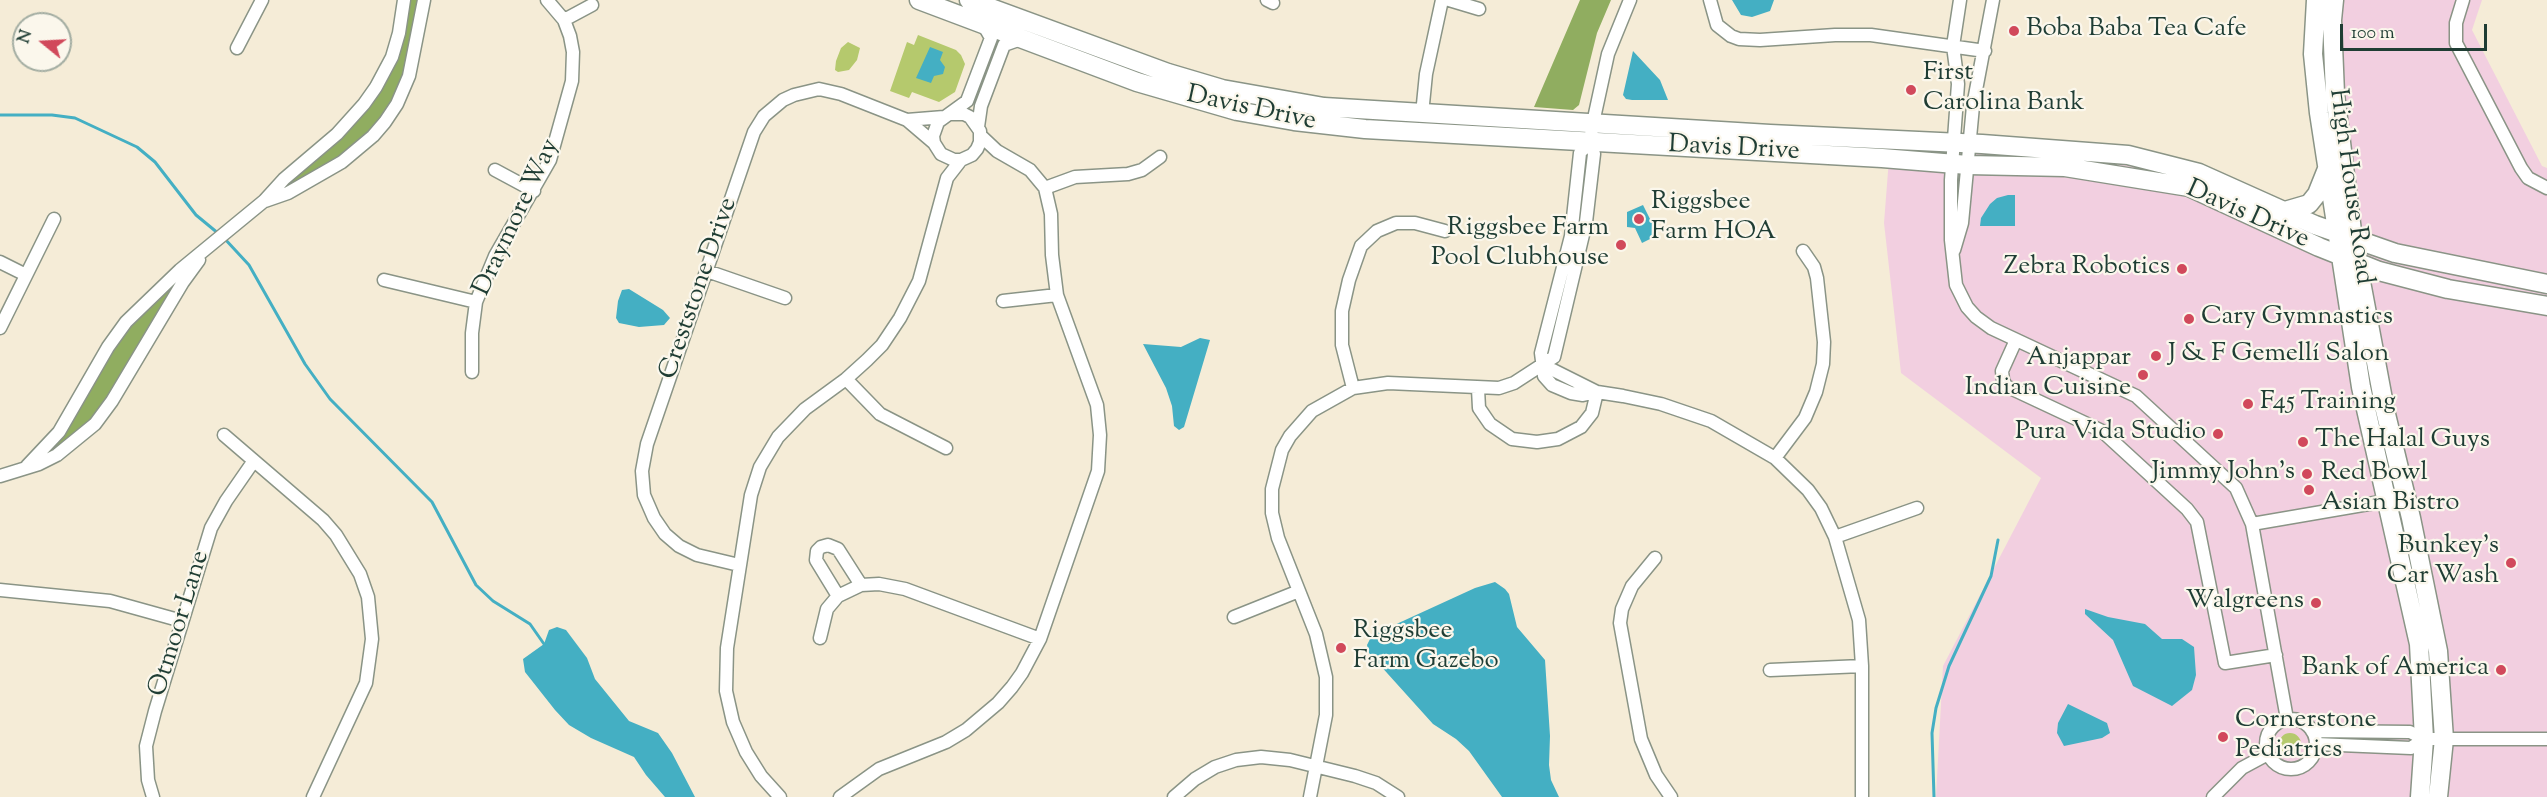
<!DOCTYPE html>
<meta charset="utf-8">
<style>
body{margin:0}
#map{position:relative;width:2547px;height:797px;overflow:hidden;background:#f5ecd7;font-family:"Sorts Mill Goudy",serif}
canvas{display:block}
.north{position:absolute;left:12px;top:12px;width:60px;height:60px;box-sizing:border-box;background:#fbf7ec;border:2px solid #a3ada2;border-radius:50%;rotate:288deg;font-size:16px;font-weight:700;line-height:24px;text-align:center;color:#1f3d34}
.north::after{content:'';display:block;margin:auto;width:21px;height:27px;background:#d1495b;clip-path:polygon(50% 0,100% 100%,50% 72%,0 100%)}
.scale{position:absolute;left:2340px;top:24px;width:147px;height:27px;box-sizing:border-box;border:3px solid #1f3d34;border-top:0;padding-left:8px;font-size:18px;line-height:21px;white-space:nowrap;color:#1f3d34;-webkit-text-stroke:4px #fbf7ec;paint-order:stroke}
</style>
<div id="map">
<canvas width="2547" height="797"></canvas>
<div class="north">N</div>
<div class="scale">100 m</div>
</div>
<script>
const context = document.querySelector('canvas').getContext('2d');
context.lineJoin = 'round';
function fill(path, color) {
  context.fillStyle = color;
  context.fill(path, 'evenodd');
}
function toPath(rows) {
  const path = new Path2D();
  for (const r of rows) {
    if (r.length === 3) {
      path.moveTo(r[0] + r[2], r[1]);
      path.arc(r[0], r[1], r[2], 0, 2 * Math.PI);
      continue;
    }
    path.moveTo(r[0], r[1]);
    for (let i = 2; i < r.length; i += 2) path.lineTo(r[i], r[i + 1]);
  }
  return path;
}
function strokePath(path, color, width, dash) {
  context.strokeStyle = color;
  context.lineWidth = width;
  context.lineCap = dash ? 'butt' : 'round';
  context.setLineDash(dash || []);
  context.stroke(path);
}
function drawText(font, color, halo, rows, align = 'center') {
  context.font = font + ' "Sorts Mill Goudy",serif';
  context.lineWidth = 4.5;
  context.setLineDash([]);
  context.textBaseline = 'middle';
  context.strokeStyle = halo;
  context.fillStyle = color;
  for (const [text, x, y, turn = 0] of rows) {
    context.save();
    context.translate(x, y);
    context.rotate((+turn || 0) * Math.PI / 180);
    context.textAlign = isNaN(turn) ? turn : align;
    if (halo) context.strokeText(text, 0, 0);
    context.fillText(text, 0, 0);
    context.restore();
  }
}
fill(toPath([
 [2332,0,2482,0,2472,30,2542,166,2547,168,2547,797,1936,797,1943,666,2041,478,1901,373,1884,223,1890,146,2073,155,2182,176,2347,247,2343,192,2323,41]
]), '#f2cfe0');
fill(toPath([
 [918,35,956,50,961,55,965,64,955,92,939,102,912,92,909,98,890,91,907,42,914,45],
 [848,42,860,48,857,60,849,70,838,72,835,70,836,61,841,48],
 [2290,744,11]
]), '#b5c96d');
fill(toPath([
 [408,0,420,0,402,84,382,119,356,148,288,190,284,188,379,88],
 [1580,0,1611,0,1597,33,1579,105,1573,110,1534,107],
 [200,255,105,406,66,447,34,463,120,333]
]), '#90ad60');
fill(toPath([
 [1732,0,1774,0,1770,11,1752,17,1741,15],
 [930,47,943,52,940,60,945,67,943,74,934,76,931,83,916,78],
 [1633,51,1660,80,1668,100,1632,100,1626,99,1623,95],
 [2008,195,2015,195,2015,226,1980,226,1981,218,1990,204,1997,198],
 [1643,205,1658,235,1642,243,1635,228,1627,227,1627,212],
 [629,289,663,310,670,318,664,325,639,327,619,323,616,318,618,301,622,290],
 [1200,338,1210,340,1184,427,1179,430,1174,426,1172,406,1166,388,1143,344,1181,347],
 [1495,582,1505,589,1509,594,1517,627,1545,660,1550,736,1549,765,1551,780,1559,797,1502,797,1469,751,1456,739,1433,724,1369,653,1367,645,1370,639,1379,632,1475,588],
 [2085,609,2108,617,2145,624,2162,639,2182,639,2194,647,2196,675,2192,690,2172,706,2133,686,2113,640,2085,614],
 [557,627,566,630,587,658,595,679,629,721,658,733,672,753,695,797,665,797,646,775,634,757,591,738,569,725,555,710,525,672,523,659,544,644,549,630],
 [2068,704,2107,723,2110,733,2102,738,2064,746,2057,733,2058,723]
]), '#44afc3');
strokePath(toPath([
 [0,115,52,115,75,118,137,147,155,162,196,215,219,234],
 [224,238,249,265,305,364,330,399,432,502,476,585,493,601,530,624,544,644],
 [1934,797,1932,733,1936,708,1949,666,1991,576,1998,540]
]), '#44afc3', 3);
const street = toPath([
 [1267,0,1273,3],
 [1449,0,1479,9],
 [1710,0,1717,25,1731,36,1739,39,1760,40,1835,35,1871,35,1985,51],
 [1960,0,1953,46,1958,84,1951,180,1951,240,1956,285,1967,307,1976,317,1991,328,2136,396,2236,488,2252,524,2287,719],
 [2463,0,2456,23,2456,43,2521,168,2528,178,2547,188],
 [564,20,592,5],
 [237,48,262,0],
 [951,114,964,114,970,117,980,131,980,142,977,149,972,155,961,160,954,160,941,154,934,143,933,136,938,122,967,101,991,38,983,24],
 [1422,114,1426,74,1442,0],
 [907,120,944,117],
 [978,127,981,106,1004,45,1021,39],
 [1590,141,1580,153,1571,236,1541,353,1544,376,1552,385,1571,393,1583,395,1597,392,1623,396,1661,404,1711,421,1775,458,1808,490,1821,508,1835,537,1859,620,1862,666,1862,797],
 [495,170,534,191],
 [1045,188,1075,177,1128,174,1142,170,1160,157],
 [265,201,288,193,342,162,373,136,385,122,397,104,409,76,424,0],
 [1954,250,1962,223,1973,106,1993,0],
 [0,262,26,275],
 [707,271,785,298],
 [384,280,476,302],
 [1003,301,1057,295],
 [0,328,54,219],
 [2016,340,2002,371,2003,380,2006,386,2102,431,2187,509,2197,522,2225,663,2276,655],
 [1543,365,1597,392],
 [472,372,472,333,476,302,495,256,550,160,572,81,573,52,570,36,564,20,547,0],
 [846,379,880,414,946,448],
 [1353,388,1342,345,1342,311,1349,280,1361,246,1377,231,1396,223,1415,223,1445,231],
 [1478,389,1479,408,1490,424,1512,439,1537,442,1558,439,1581,427,1592,413,1597,392],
 [224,435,323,520,336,535,360,574,368,597,372,639,366,683,313,797],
 [1775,458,1805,418,1816,392,1823,364,1824,342,1817,278,1814,267,1803,251],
 [27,466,59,432,108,347,126,322,180,270,264,201,284,179,337,134,364,104,376,87,392,57,399,33,404,0],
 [0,476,39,464,57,455,95,424,112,401,183,282,199,260],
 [2252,524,2386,501],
 [1835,537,1917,508],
 [1655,558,1632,586,1622,609,1620,623,1641,739,1656,775,1671,797],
 [739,565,697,555,679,546,665,534,654,518,644,495,642,471,647,444,754,132,764,116,783,100,794,95,819,89,841,94,907,120,934,143],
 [0,590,110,601,182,621],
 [838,596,816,560,817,551,821,547,828,545,838,549,861,585],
 [1234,617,1299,591],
 [820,638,827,609,838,596,861,585,879,584,905,589,1040,639],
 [1770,670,1862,666],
 [2291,744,25],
 [2312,731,2410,732,2424,739,2547,739],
 [2316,744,2411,748,2424,739],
 [153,797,148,780,146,746,155,711,211,528,226,501,253,462],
 [780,797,761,776,746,752,733,722,726,691,727,648,751,495,760,467,778,437,805,409,846,379,867,360,882,345,900,318,919,281,947,178,961,160],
 [840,797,879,769,946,742,966,730,998,703,1012,687,1022,673,1040,639,1098,471,1100,435,1097,405,1057,295,1052,255,1051,214,1045,188,1030,170,997,151,980,135],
 [1174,797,1195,779,1215,767,1236,760,1261,757,1290,760,1355,776,1376,783,1398,797],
 [1310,797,1326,715,1326,677,1316,634,1278,538,1272,513,1272,489,1282,450,1290,436,1312,411,1353,388,1388,383,1499,388,1514,383,1554,357,1586,222,1594,154,1590,141,1593,123,1608,54,1630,0],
 [2213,797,2242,768,2268,754]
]);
const primary = toPath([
 [919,0,1137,82,1237,111,1294,121,1365,129,1882,158,1968,165,2065,167,2189,187,2319,247,2379,271,2448,289,2547,306],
 [969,0,1168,73,1222,89,1324,107,1770,134,1982,144,2128,155,2199,173,2315,225,2395,253,2547,284],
 [2316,0,2313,54,2319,113,2361,387,2419,644,2424,739,2420,797],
 [2334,0,2332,20,2335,94,2353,239,2385,410,2411,518,2438,651,2444,739,2438,797],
 [2285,211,2309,204,2317,194,2327,169]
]);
strokePath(street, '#8a9486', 15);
strokePath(primary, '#8a9486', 21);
strokePath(street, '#fff', 12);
strokePath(primary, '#fff', 18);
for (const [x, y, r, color] of [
 [2014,31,6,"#d1495b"],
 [1911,90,6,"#d1495b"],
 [1639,219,6,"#d1495b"],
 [1621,245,6,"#d1495b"],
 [2182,269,6,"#d1495b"],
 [2189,319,6,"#d1495b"],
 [2156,356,6,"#d1495b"],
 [2143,375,6,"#d1495b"],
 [2248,404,6,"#d1495b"],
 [2218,434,6,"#d1495b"],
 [2303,442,6,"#d1495b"],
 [2307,474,6,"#d1495b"],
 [2309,490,6,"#d1495b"],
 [2511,563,6,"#d1495b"],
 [2316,603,6,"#d1495b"],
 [1341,648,6,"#d1495b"],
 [2501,670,6,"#d1495b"],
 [2223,737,6,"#d1495b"]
]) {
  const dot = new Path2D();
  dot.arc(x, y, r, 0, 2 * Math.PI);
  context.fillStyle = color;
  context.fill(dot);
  strokePath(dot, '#fbf7ec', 2);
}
drawText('26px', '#1f3d34', '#fbf7ec', [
 ["Boba Baba Tea Cafe",2026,31],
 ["First",1923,75],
 ["Carolina Bank",1923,105],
 ["Riggsbee",1651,204],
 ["Farm HOA",1651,234],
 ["Riggsbee Farm",1609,230,"right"],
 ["Pool Clubhouse",1609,260,"right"],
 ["Zebra Robotics",2170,269,"right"],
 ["Cary Gymnastics",2201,319],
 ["J & F Gemellí Salon",2168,356],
 ["Anjappar",2131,360,"right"],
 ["Indian Cuisine",2131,390,"right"],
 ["F45 Training",2260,404],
 ["Pura Vida Studio",2206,434,"right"],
 ["The Halal Guys",2315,442],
 ["Jimmy John's",2295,474,"right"],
 ["Red Bowl",2321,475],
 ["Asian Bistro",2321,505],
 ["Bunkey's",2499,548,"right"],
 ["Car Wash",2499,578,"right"],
 ["Walgreens",2304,603,"right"],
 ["Riggsbee",1353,633],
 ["Farm Gazebo",1353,663],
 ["Bank of America",2489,670,"right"],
 ["Cornerstone",2235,722],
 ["Pediatrics",2235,752]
], 'left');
drawText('26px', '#1f3d34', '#fbf7ec', [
 ["Davis Drive",1251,110,12],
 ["Davis Drive",1734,150,3],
 ["High House Road",2349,187,82],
 ["Davis Drive",2247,216,24],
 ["Draymore Way",518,218,-65],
 ["Creststone Drive",700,289,-71],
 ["Otmoor Lane",181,624,-73]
]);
</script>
